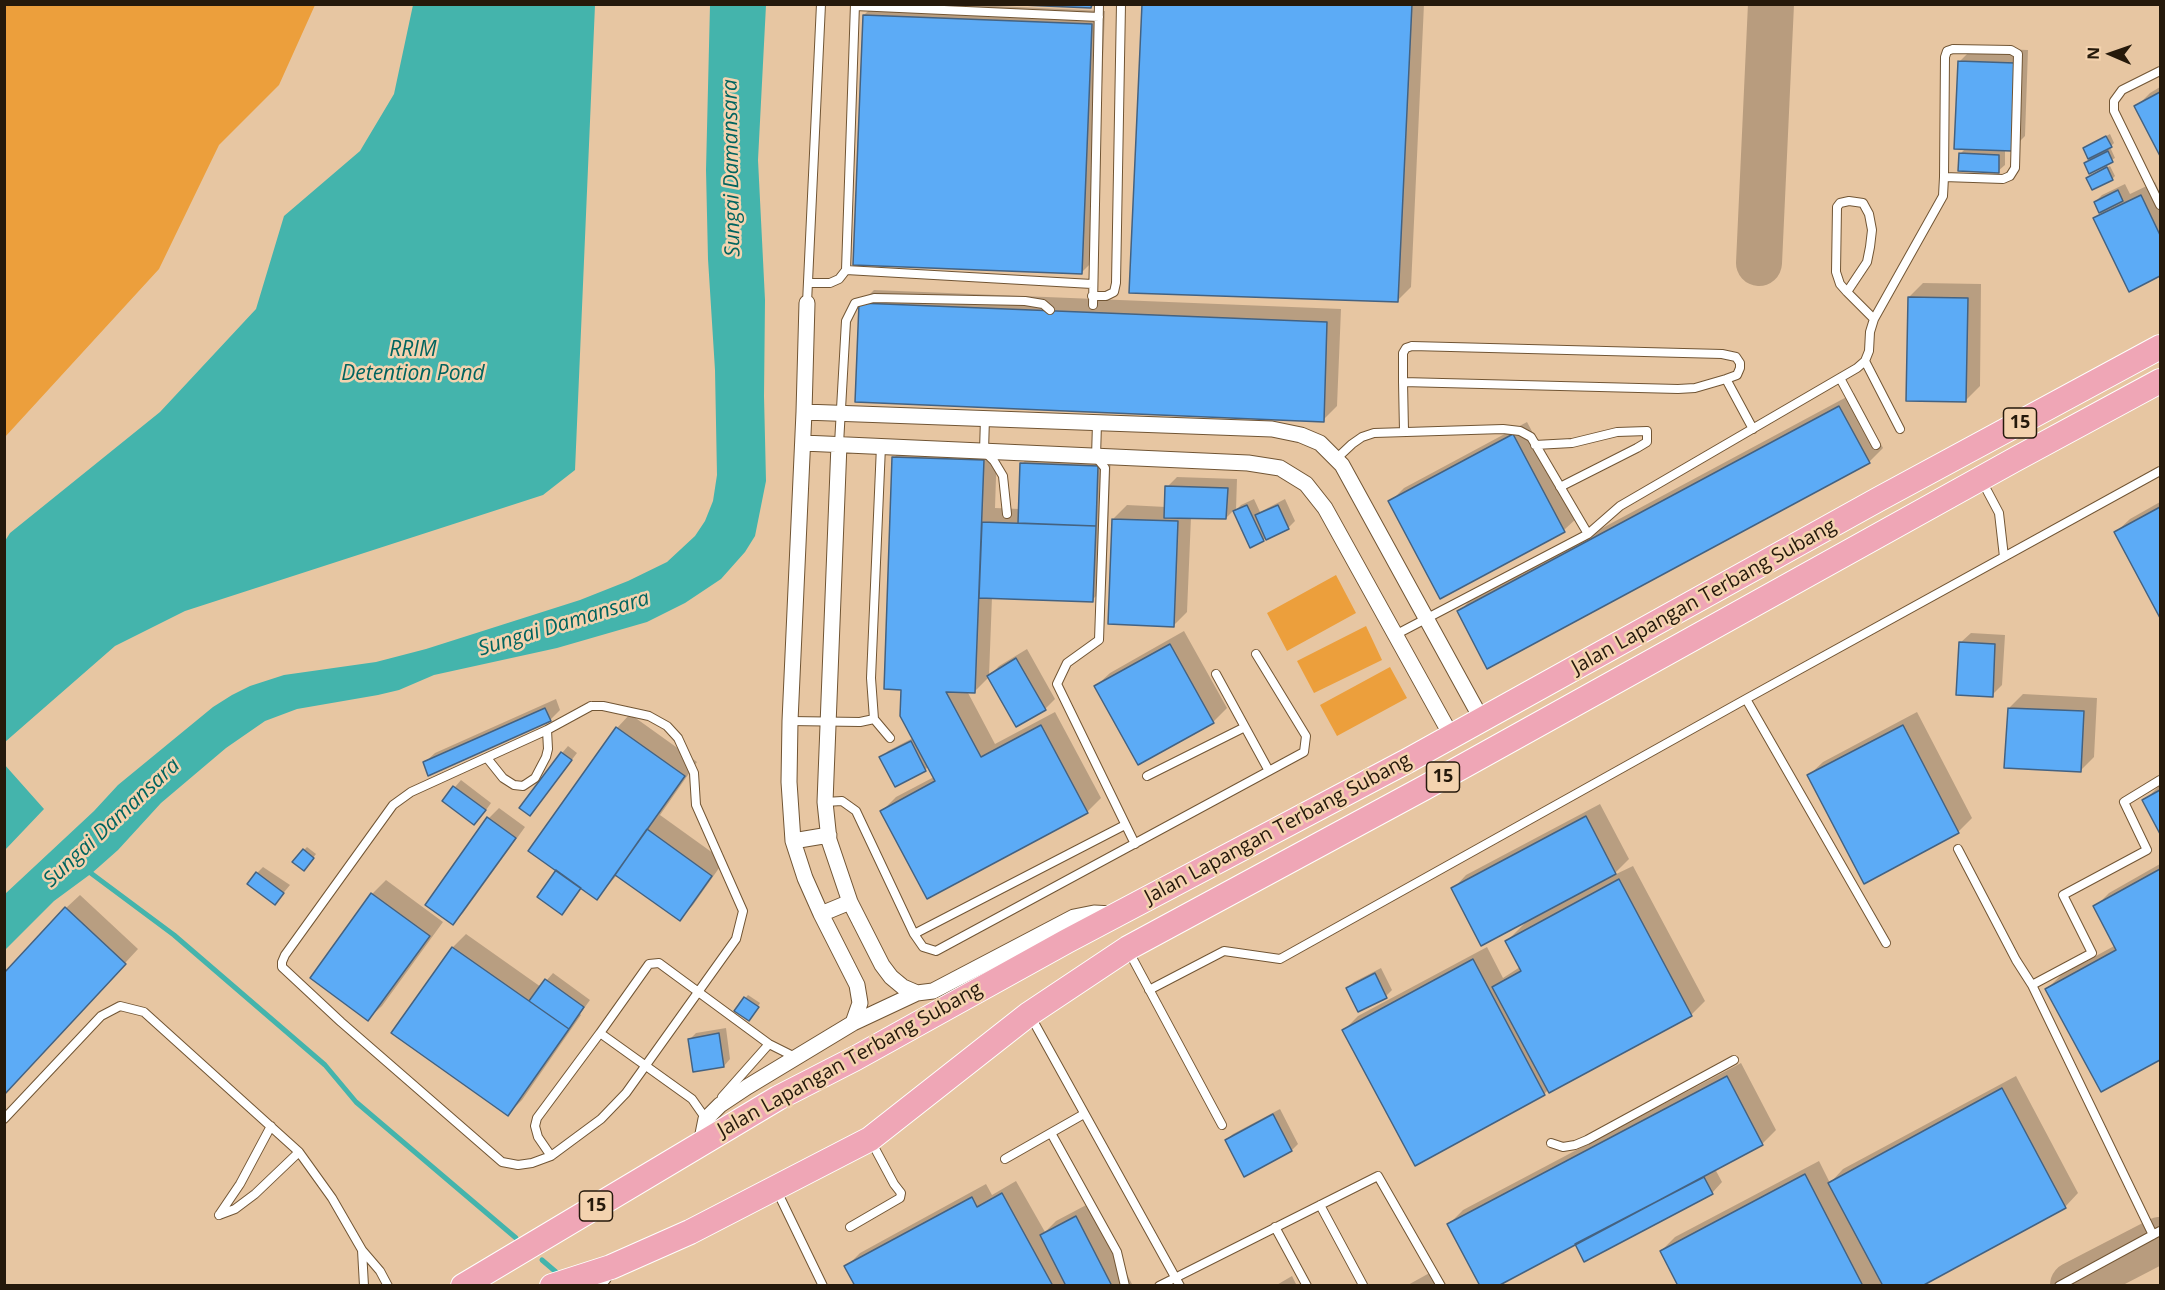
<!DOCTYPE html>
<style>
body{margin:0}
#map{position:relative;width:2165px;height:1290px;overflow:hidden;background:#e7c6a2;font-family:"Open Sans",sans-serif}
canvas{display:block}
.frame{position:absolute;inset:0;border:6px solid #25190b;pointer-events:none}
.north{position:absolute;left:2081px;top:24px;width:60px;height:60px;-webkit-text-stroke:4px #f4d3af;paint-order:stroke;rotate:272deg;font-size:16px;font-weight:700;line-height:24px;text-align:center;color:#25190b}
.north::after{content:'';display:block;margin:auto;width:21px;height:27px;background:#25190b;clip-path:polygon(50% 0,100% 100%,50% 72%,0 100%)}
</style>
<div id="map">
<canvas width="2165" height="1290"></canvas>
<div class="frame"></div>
<div class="north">N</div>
</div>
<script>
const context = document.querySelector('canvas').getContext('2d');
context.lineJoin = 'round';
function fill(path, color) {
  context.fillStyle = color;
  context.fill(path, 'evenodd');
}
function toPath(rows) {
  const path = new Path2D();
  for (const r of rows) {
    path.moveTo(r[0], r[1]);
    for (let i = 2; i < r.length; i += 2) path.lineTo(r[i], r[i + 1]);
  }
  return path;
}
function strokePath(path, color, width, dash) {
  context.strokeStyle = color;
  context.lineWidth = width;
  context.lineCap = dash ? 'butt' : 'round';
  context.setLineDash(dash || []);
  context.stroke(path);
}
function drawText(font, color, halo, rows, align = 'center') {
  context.font = font + ' "Open Sans",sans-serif';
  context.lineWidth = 5;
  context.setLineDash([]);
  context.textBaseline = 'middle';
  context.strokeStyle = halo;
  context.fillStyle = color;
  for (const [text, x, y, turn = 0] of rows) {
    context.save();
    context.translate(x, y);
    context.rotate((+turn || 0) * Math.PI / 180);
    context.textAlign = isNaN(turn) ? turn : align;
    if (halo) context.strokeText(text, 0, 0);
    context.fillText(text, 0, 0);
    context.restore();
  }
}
fill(toPath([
 [5,4,315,5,279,85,219,145,159,269,5,437],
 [1336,575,1356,613,1287,651,1267,613],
 [1366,626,1382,660,1314,693,1297,661],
 [1390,667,1407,698,1337,736,1320,705]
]), '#ec9f3c');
fill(toPath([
 [413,5,595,5,575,470,543,495,185,611,115,646,5,742,5,541,10,533,160,412,256,309,284,216,360,151,394,94],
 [710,5,766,5,758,160,765,300,764,396,766,481,755,536,745,552,721,579,685,603,647,622,557,648,434,675,399,690,378,695,297,709,265,721,226,748,161,803,118,850,92,873,54,901,5,950,5,894,94,811,118,785,213,707,232,695,250,686,284,675,376,662,426,649,580,600,628,581,667,562,695,536,705,521,713,501,717,475,715,370,708,259,706,170],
 [4,764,44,809,5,850,4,850]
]), '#44b4ac');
fill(toPath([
 [875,4,951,4,1105,11,1095,259,1081,273,864,15],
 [1143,4,1424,4,1411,287,1397,301],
 [1973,48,2028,50,2025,136,2011,150,2005,150,2005,165,1998,171,1960,154,1966,148,1959,62],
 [2160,87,2160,152,2136,107,2150,93],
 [2110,134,2114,143,2110,147,2115,158,2090,172,2086,163,2090,159,2085,148],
 [2110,166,2115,176,2112,179,2090,176],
 [2155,182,2160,193,2160,275,2130,290,2095,219,2101,213,2095,202,2102,195,2125,184,2130,194],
 [1923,283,1981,284,1980,386,1966,400,1909,297],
 [874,290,1341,309,1337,406,1323,420,860,304],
 [1854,393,1883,448,1869,462,1459,612,1472,598],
 [1527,422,1578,517,1564,530,1390,502,1404,488],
 [907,444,997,447,995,508,1020,509,1022,464,1035,450,1111,452,1106,586,1092,600,992,597,989,676,999,666,1027,649,1055,699,1045,709,989,677,975,691,967,691,995,744,1055,712,1101,798,1087,812,882,811,896,797,934,777,929,767,895,785,881,758,888,751,913,738,902,689,894,458],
 [1177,477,1237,479,1236,510,1241,505,1254,499,1260,512,1285,499,1295,521,1288,528,1250,546,1234,510,1226,518,1191,517,1187,612,1174,625,1113,519,1127,505,1166,507,1167,487],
 [2160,502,2160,615,2116,532,2130,519],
 [1184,631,1227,708,1213,722,1096,686,1110,673],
 [1971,633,2005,635,2002,685,1992,695,1960,643],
 [2023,694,2097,698,2094,757,2080,771,2009,708],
 [556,699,560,710,550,720,424,763,435,753],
 [1917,712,1972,818,1958,832,1864,882,1809,775,1823,762],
 [630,714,697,762,660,815,724,861,693,905,680,919,617,875,597,898,582,887,562,913,558,870,617,728],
 [568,746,577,753,530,814,562,753],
 [461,780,491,803,481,817,444,800],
 [2160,785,2160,831,2144,801],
 [1600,804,1629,859,1612,876,1633,866,1705,1001,1691,1015,1549,1089,1544,1094,1344,1030,1358,1016,1487,947,1503,978,1520,967,1507,941,1526,922,1453,889,1466,875],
 [499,808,525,827,463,913,452,924,489,818],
 [307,847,316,854,306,867,304,850],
 [2160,864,2160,1058,2102,1090,2047,989,2061,975,2116,945,2095,907,2109,893],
 [263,867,290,885,275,903,257,873],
 [386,880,443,922,382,1006,368,1019,312,978,372,894],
 [80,895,138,949,4,1094,66,908],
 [466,934,541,987,553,973,590,1000,580,1014,581,1015,522,1100,508,1114,393,1032,453,947],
 [1381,968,1392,990,1386,996,1348,988,1354,982],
 [748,995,760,1003,752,1016,736,1010],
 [726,1028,730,1059,724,1066,690,1039,696,1033],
 [1741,1063,1776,1130,1762,1144,1715,1169,1722,1182,1712,1193,1576,1242,1449,1224,1463,1210],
 [2016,1076,2078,1193,2065,1207,1919,1286,1680,1286,1661,1251,1675,1237,1819,1161,1830,1183,1843,1169],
 [1280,1109,1298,1144,1292,1150,1226,1140,1233,1134],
 [1016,1181,1045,1232,1056,1221,1090,1203,1133,1286,850,1286,855,1282,846,1267,860,1253,986,1184,992,1195],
 [1435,1270,1443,1286,1406,1286],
 [1292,1276,1297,1286,1275,1286]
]), '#0003');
strokePath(toPath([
 [88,871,174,935,325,1065,356,1102,516,1238],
 [542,1260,556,1272]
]), '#44b4ac', 5);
strokePath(toPath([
 [1759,263,1771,4],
 [2073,1285,2160,1240]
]), '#b89c7e', 46);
const building = toPath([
 [999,4,1092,4,1091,8,999,4],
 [1142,4,1412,4,1398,302,1129,293,1142,4],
 [863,15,1092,24,1082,274,853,265,863,15],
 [1958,61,2015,63,2012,151,1954,149,1958,61],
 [2160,92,2160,156,2134,106,2160,92],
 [2106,136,2112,147,2088,159,2083,148,2106,136],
 [2108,151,2113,162,2089,174,2084,163,2108,151],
 [1959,153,1999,155,1999,173,1958,171,1959,153],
 [2107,167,2113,180,2092,190,2086,178,2107,167],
 [2118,190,2123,201,2099,213,2094,202,2118,190],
 [2141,195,2160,235,2160,276,2129,292,2093,218,2141,195],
 [1908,297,1968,298,1966,402,1906,401,1908,297],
 [859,303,1327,322,1324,422,855,402,859,303],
 [1839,406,1870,463,1487,669,1457,611,1839,406],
 [1513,434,1565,532,1440,599,1388,501,1513,434],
 [892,457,984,460,975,693,946,692,981,757,1041,725,1088,813,927,899,880,811,935,781,900,716,901,690,884,689,892,457],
 [1020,463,1098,466,1096,526,1018,523,1020,463],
 [1165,486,1228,488,1226,519,1164,518,1165,486],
 [1247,505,1264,541,1250,548,1233,511,1247,505],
 [1278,505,1289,529,1266,540,1255,515,1278,505],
 [2160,507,2160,618,2114,532,2160,507],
 [1112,519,1178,521,1174,627,1108,624,1112,519],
 [982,522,1096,526,1093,602,979,598,982,522],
 [1959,642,1995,644,1993,697,1956,695,1959,642],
 [1170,644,1214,723,1138,765,1094,686,1170,644],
 [1016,658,1046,710,1016,727,987,676,1016,658],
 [545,708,551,721,428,776,423,762,545,708],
 [2008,708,2084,711,2081,772,2004,768,2008,708],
 [1903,725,1959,833,1864,884,1807,775,1903,725],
 [616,727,685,776,597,900,528,851,616,727],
 [911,741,926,771,895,787,879,757,911,741],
 [561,752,572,760,530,816,519,808,561,752],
 [453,786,486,810,474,825,442,801,453,786],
 [2160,790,2160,834,2142,800,2160,790],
 [1586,816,1616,874,1481,946,1451,888,1586,816],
 [487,817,516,838,453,925,425,905,487,817],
 [647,829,712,876,680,921,615,875,647,829],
 [303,849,314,858,304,871,292,862,303,849],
 [2160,869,2160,1060,2101,1092,2045,989,2116,950,2093,906,2160,869],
 [556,870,581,888,562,915,537,897,556,870],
 [256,872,284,893,275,905,247,884,256,872],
 [1619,879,1692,1016,1549,1093,1492,987,1521,971,1505,941,1619,879],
 [371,893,430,936,368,1021,310,978,371,893],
 [65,907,126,964,4,1095,4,973,65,907],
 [452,947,569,1029,508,1116,391,1033,452,947],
 [1473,959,1545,1095,1415,1166,1342,1030,1473,959],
 [1375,973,1387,998,1358,1012,1346,988,1375,973],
 [545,979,584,1007,569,1029,529,1001,545,979],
 [744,997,759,1007,749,1021,734,1011,744,997],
 [719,1033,724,1067,693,1072,688,1039,719,1033],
 [1727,1076,1763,1145,1498,1286,1480,1286,1447,1224,1727,1076],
 [2002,1088,2066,1208,1922,1286,1883,1286,1828,1183,2002,1088],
 [1273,1114,1292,1151,1244,1177,1225,1140,1273,1114],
 [1805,1174,1863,1286,1678,1286,1660,1251,1805,1174],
 [1704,1177,1713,1194,1584,1262,1575,1244,1704,1177],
 [1002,1193,1053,1286,855,1286,844,1266,972,1197,977,1207,1002,1193],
 [1076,1216,1112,1286,1066,1286,1040,1235,1076,1216]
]);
fill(building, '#5cabf6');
strokePath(building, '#446281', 1.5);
const lane = toPath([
 [855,6,1099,17],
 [1953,49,2011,50,2018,54,2015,168,2010,176,2003,179,1944,177,1945,57,1947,51,1953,49],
 [2160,71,2122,90,2114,101,2114,111,2160,205],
 [846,270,1092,284],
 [808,283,830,283,839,279,846,270,855,4],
 [1847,292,1867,262,1870,247,1872,230,1869,214,1863,203,1849,201,1840,203,1837,207,1836,272,1840,284,1847,292,1874,319],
 [1092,296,1106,296,1114,292,1116,283,1121,4],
 [807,303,821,4],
 [1093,305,1099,4],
 [1412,346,1722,354,1736,357,1740,363,1740,368,1737,375,1726,379,1695,388,1678,389,1403,382,1403,353,1406,348,1412,346],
 [1865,361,1900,429],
 [1840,378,1876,445],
 [1726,379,1753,429],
 [1403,382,1404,431],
 [985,418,984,451,994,461,1003,476,1007,514],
 [1097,423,1096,457,1105,468,1099,640,1067,663,1057,684,1135,844],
 [839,444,846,321,855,303,874,298,1025,301,1043,304,1050,310],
 [1535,445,1572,443,1617,432,1647,431,1647,442,1637,448,1560,487],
 [881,446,871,678,874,719,890,738],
 [1336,459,1352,444,1362,437,1374,433,1503,429,1520,431,1531,437,1588,534],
 [1982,481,1999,513,2004,557],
 [1395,635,1588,534,1620,506,1857,368,1865,361,1869,351,1870,332,1874,319,1943,196,1944,177],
 [1216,674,1269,771],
 [1746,699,1886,943],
 [591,706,603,706,649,716,667,726,678,738,694,773,696,805,743,911,736,939,626,1093,601,1119,551,1156,532,1163,518,1165,502,1162,341,1022,282,967,282,962,285,955,393,805,411,792,547,730,591,706],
 [790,721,860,722,874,719],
 [487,758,503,778,514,785,523,786,535,778,546,757,548,749,547,730],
 [1147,776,1245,727],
 [825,802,842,801,856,811,914,934,923,947,936,951,1304,752,1306,736,1256,654],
 [1958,849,2016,960,2032,985,2153,1235],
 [914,934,1125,825],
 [1128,950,1222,1125],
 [2032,985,2092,953,2063,895,2147,850,2124,802,2160,780],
 [1149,990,1224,951,1280,959,1746,699,2160,471],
 [1031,1017,1180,1286],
 [722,1097,769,1044],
 [4,1119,101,1016,120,1006,144,1012,299,1152,332,1198,362,1250],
 [706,1119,692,1099,600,1033,649,964,659,963,769,1044,797,1058],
 [1051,1133,1117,1252,1125,1286],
 [1551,1143,1563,1147,1575,1145,1587,1140,1734,1060],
 [551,1156,538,1137,535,1126,537,1118,600,1033],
 [1005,1159,1084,1114],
 [776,1189,823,1286],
 [1320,1205,1363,1285],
 [219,1215,235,1209,255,1194,299,1152],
 [219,1215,240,1184,271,1126],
 [850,1227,900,1198,901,1193,894,1184,872,1143],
 [1275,1227,1307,1286],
 [364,1286,362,1250,380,1271,388,1286],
 [600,1286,606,1280,609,1274],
 [1159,1286,1378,1176,1441,1286],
 [2059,1286,2160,1231]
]);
const street = toPath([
 [804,412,1272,429,1301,435,1320,443,1342,465,1482,720],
 [803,443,1248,463,1280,468,1306,484,1325,508,1452,737],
 [839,444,825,802,829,840,850,902,882,965,891,977,903,987,917,993,933,991,1074,917,1094,913,1113,914],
 [793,841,829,835],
 [821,914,850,902],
 [853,1023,917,993],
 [701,1144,706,1119,720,1105,747,1087,853,1023,860,1003,857,985,821,914,805,878,793,841,789,782,790,721,804,412,807,303]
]);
const primary = toPath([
 [463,1286,778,1098,856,1058,1067,941,1409,760,1879,499,2160,347],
 [552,1286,611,1267,690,1232,870,1139,1029,1014,1128,948,1424,788,2014,460,2160,381]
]);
strokePath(lane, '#715534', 10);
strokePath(street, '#715534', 17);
strokePath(primary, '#fff', 26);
strokePath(lane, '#fff', 8);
strokePath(street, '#fff', 15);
strokePath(primary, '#efa6b6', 24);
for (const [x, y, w] of [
 [2020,423,33],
 [1443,777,33],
 [596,1206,33]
]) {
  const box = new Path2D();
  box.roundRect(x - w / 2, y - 15, w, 30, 4.5);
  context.fillStyle = '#f4d3af';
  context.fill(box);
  strokePath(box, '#25190b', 1.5);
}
drawText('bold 18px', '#25190b', null, [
 ["15",2020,423],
 ["15",1443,777],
 ["15",596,1206]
]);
drawText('20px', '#25190b', '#f4d3af', [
 ["Jalan Lapangan Terbang Subang",1704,597,-29],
 ["Jalan Lapangan Terbang Subang",1278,829,-28],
 ["Jalan Lapangan Terbang Subang",850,1060,-29]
]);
drawText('italic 21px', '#00645f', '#f4d3af', [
 ["Sungai Damansara",732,168,-91],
 ["RRIM",413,350],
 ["Detention Pond",413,374],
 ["Sungai Damansara",564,624,-17],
 ["Sungai Damansara",112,823,-43]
]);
</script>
